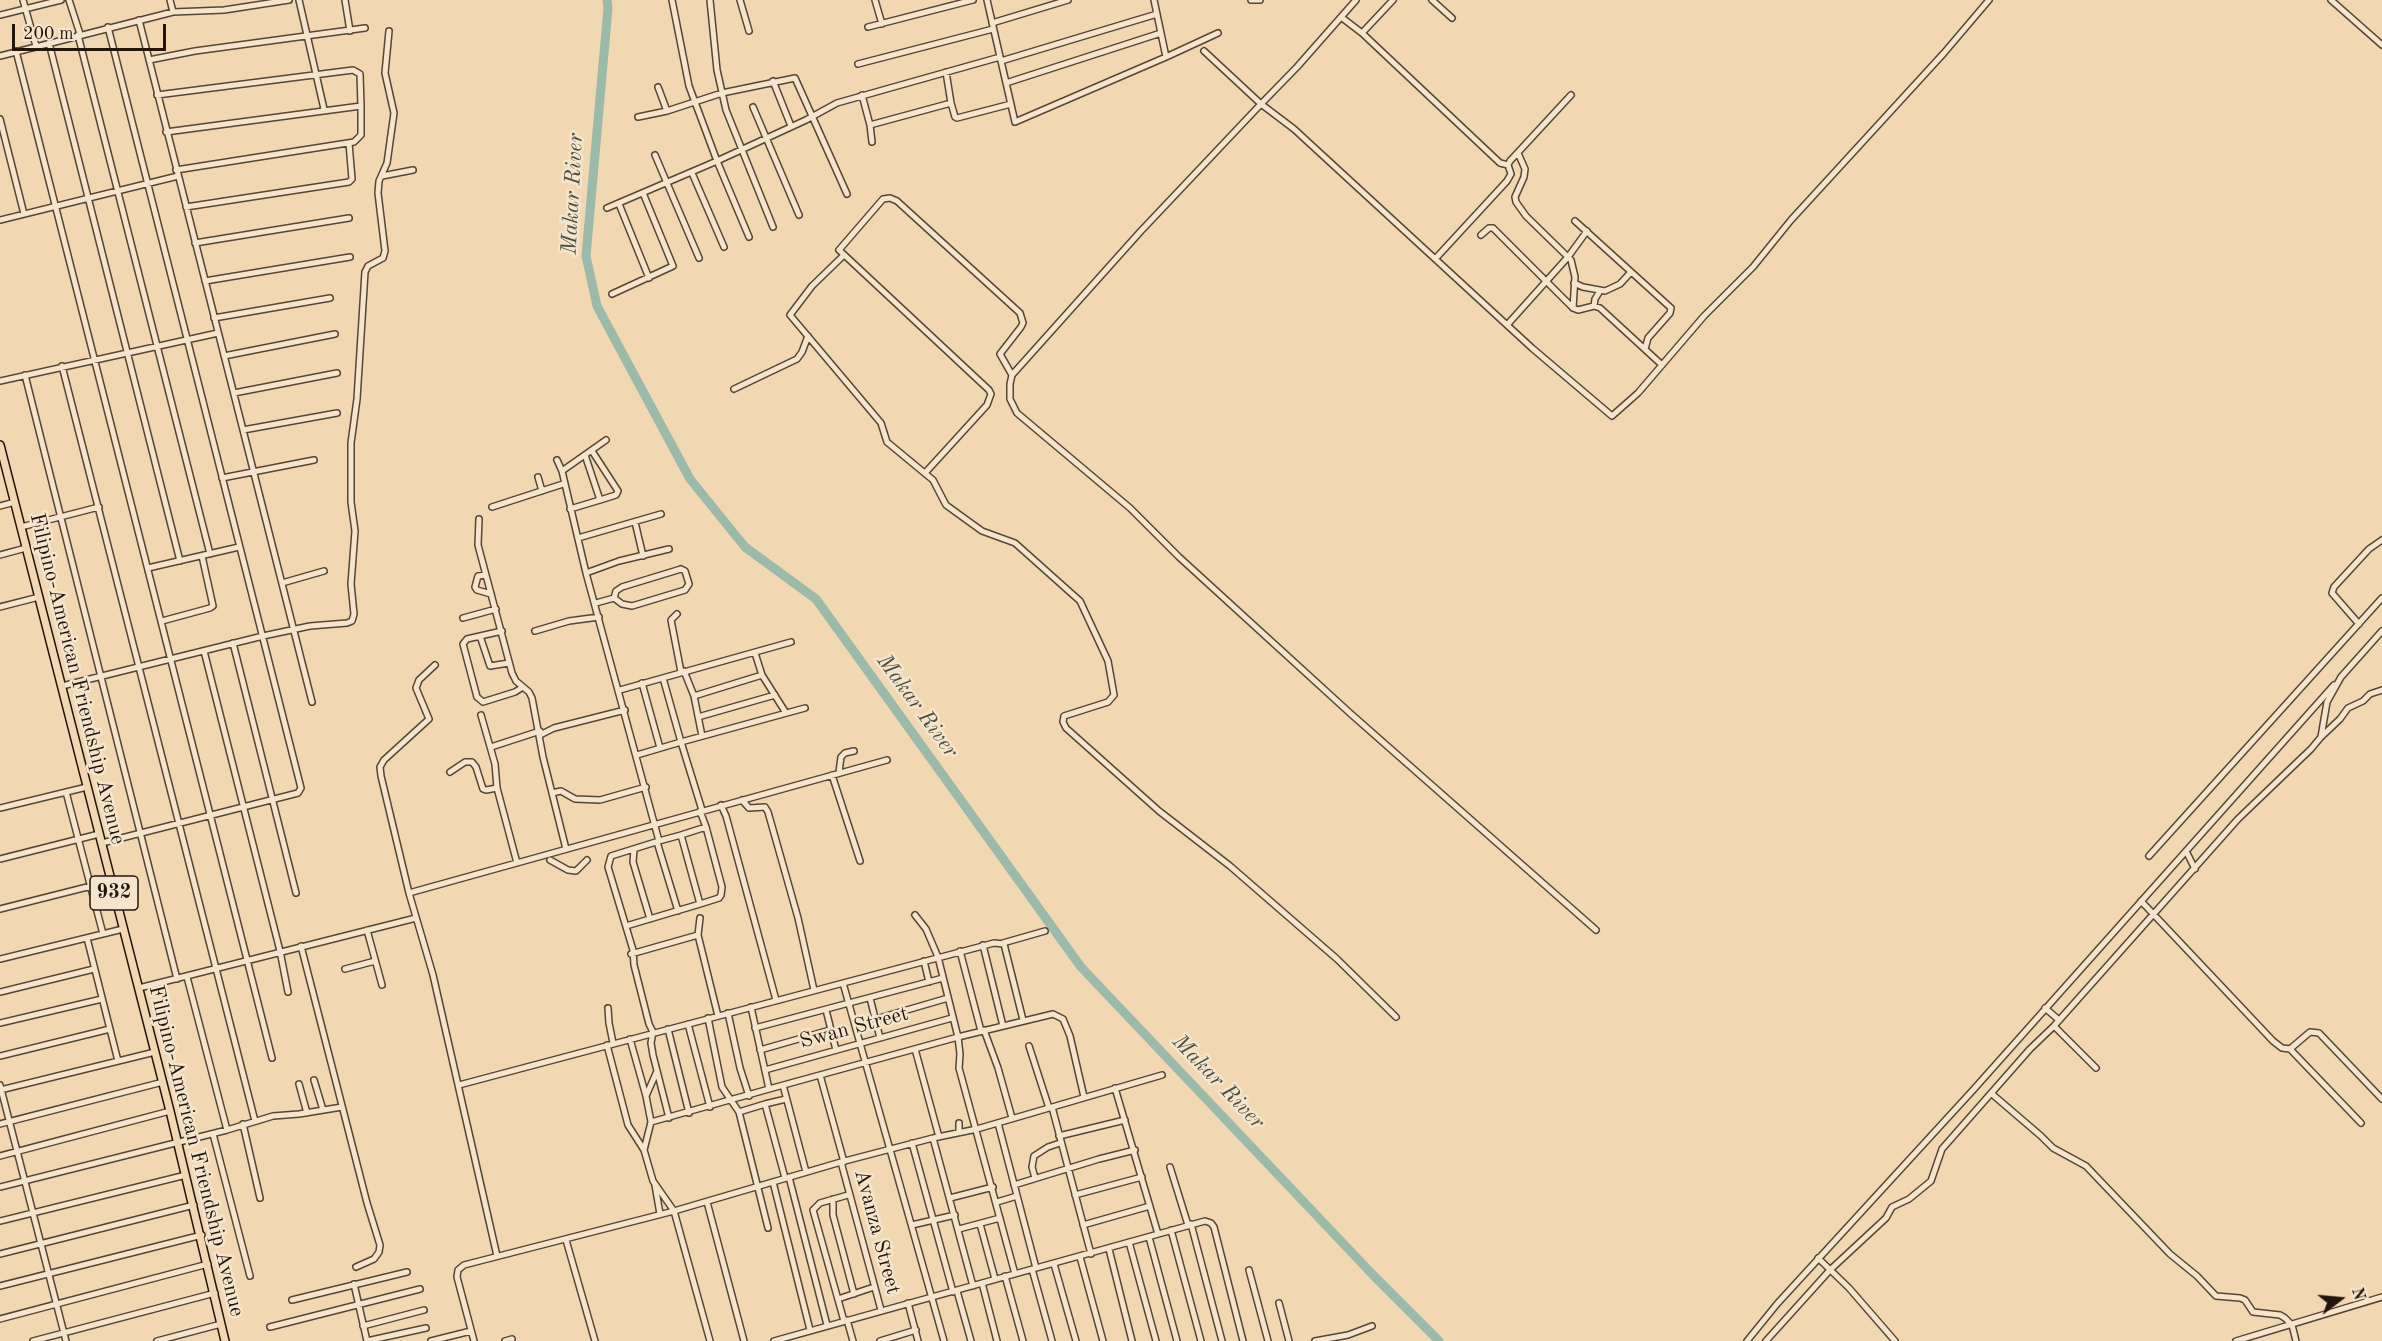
<!DOCTYPE html>
<style>
body{margin:0}
#map{position:relative;width:2382px;height:1341px;overflow:hidden;background:#f1d7b2;font-family:"Old Standard TT",serif}
canvas{display:block}
.north{position:absolute;left:2310px;top:1269px;width:60px;height:60px;-webkit-text-stroke:4px #f6e5cd;paint-order:stroke;rotate:74deg;font-size:16px;font-weight:700;line-height:24px;text-align:center;color:#22160c}
.north::after{content:'';display:block;margin:auto;width:21px;height:27px;background:#22160c;clip-path:polygon(50% 0,100% 100%,50% 72%,0 100%)}
.scale{position:absolute;left:12px;top:24px;width:154px;height:27px;box-sizing:border-box;border:3px solid #22160c;border-top:0;padding-left:8px;font-size:18px;line-height:21px;white-space:nowrap;color:#22160c;-webkit-text-stroke:4px #f6e5cd;paint-order:stroke}
</style>
<div id="map">
<canvas width="2382" height="1341"></canvas>
<div class="north">N</div>
<div class="scale">200 m</div>
</div>
<script>
const context = document.querySelector('canvas').getContext('2d');
context.lineJoin = 'round';
function toPath(rows) {
  const path = new Path2D();
  for (const r of rows) {
    path.moveTo(r[0], r[1]);
    for (let i = 2; i < r.length; i += 2) path.lineTo(r[i], r[i + 1]);
  }
  return path;
}
function strokePath(path, color, width, dash) {
  context.strokeStyle = color;
  context.lineWidth = width;
  context.lineCap = dash ? 'butt' : 'round';
  context.setLineDash(dash || []);
  context.stroke(path);
}
function drawText(font, color, halo, rows, align = 'center') {
  context.font = font + ' "Old Standard TT",serif';
  context.lineWidth = 5;
  context.setLineDash([]);
  context.textBaseline = 'middle';
  context.strokeStyle = halo;
  context.fillStyle = color;
  for (const [text, x, y, turn = 0] of rows) {
    context.save();
    context.translate(x, y);
    context.rotate((+turn || 0) * Math.PI / 180);
    context.textAlign = isNaN(turn) ? turn : align;
    if (halo) context.strokeText(text, 0, 0);
    context.fillText(text, 0, 0);
    context.restore();
  }
}
strokePath(toPath([
 [607,0,608,8,586,256,597,306,690,479,745,547,816,599,1081,967,1374,1276,1439,1341]
]), '#9bbaa9', 9);
const minor = toPath([
 [23,0,36,46],
 [69,0,80,34],
 [170,0,173,12],
 [299,0,324,109],
 [345,0,350,31],
 [710,0,717,70,726,110,773,227],
 [740,0,749,31],
 [875,0,882,24],
 [987,0,1015,122,1166,57,1154,0],
 [1251,0,1260,0],
 [1432,0,1452,18],
 [2331,0,2382,45],
 [0,15,61,0],
 [1341,17,1362,33,1393,0],
 [139,20,312,702],
 [992,23,1068,0],
 [868,27,973,0],
 [1362,33,1500,163,1508,165],
 [78,35,210,554],
 [49,43,180,561],
 [16,51,272,1058],
 [1204,51,1261,104,1297,67,1356,0],
 [0,56,173,12,224,10,289,0],
 [1166,57,1218,33],
 [149,60,195,51,365,28],
 [1001,61,1157,14],
 [858,64,993,29],
 [946,72,951,103,955,117,957,118,1011,104],
 [773,81,791,126],
 [1006,83,1161,33],
 [658,87,667,111],
 [157,95,353,70,360,74,361,106],
 [862,95,870,125,951,103],
 [753,107,799,215],
 [638,117,667,111,722,93,795,78,847,194],
 [0,119,24,214],
 [870,125,872,142],
 [166,132,361,106,361,135,354,142,176,170],
 [1518,153,1525,169,1524,177,1515,197,1516,202,1526,216,1571,260,1575,277,1573,308],
 [655,155,699,258],
 [692,173,724,247],
 [382,176,413,170],
 [619,204,649,278],
 [186,207,349,182,352,179,349,143],
 [607,208,717,161,689,86,672,0],
 [0,220,178,176],
 [1575,221,1671,308,1670,313,1648,338,1645,349],
 [1481,235,1489,228,1493,228,1573,308,1578,310,1594,306,1600,308,1662,365],
 [749,237,717,161,806,120,837,103,1000,57],
 [195,243,349,218],
 [844,255,812,286,790,315,881,423,887,442,933,480,946,505,982,531,1015,543,1080,601,1108,661,1114,695,1108,702,1064,716,1063,722,1066,728,1159,811,1230,866,1337,959,1396,1017],
 [1436,258,1507,181,1511,174,1508,165,1510,161,1571,95],
 [205,281,350,257],
 [1574,283,1583,287,1605,291,1620,284,1631,272],
 [612,294,673,266,643,193],
 [1594,306,1595,299,1600,291],
 [214,318,330,298],
 [1507,325,1568,257,1587,231],
 [224,356,335,334],
 [62,366,255,1121],
 [25,375,177,979],
 [0,381,218,333],
 [734,389,797,359,802,352,808,336],
 [234,393,337,373],
 [243,430,337,413],
 [592,451,618,491,616,495,600,500],
 [557,460,562,471,586,573,659,841,681,835,700,904],
 [562,471,606,440],
 [925,473,987,405,991,394,989,390,839,250,883,199,890,198,897,201,1020,313,1023,323,1021,327,1000,354,1012,375],
 [538,477,542,491],
 [222,478,314,460],
 [0,506,15,502],
 [492,507,563,484],
 [570,509,600,500,585,455],
 [479,519,478,545,512,673,516,681,529,692,532,698,543,757,566,849],
 [635,522,643,556],
 [21,527,99,507],
 [578,538,661,514],
 [0,555,26,548],
 [148,568,239,547],
 [681,569,685,571,689,584,685,590,632,606,622,604,614,598,616,591,622,587,681,569],
 [586,573,619,561,669,549],
 [486,575,478,576,475,587,477,590,491,594],
 [282,583,324,571],
 [596,603,614,598],
 [0,607,39,597],
 [677,614,671,620,681,672],
 [463,618,496,609],
 [162,621,210,608,213,606,202,556],
 [2359,624,2332,593,2334,587,2369,549,2382,540],
 [502,631,467,639,463,644,477,697,483,702,515,692,523,687],
 [535,631,569,621,599,617],
 [480,636,490,666,509,663],
 [233,643,296,893],
 [204,651,280,951,288,992],
 [755,653,762,675,786,713],
 [435,665,419,680,416,688,429,719,384,760,380,767,381,776,409,893,433,975,497,1256],
 [684,671,694,696,702,736],
 [642,683,660,748],
 [62,686,263,636,310,626,347,623,352,621,354,614,351,584,355,531,351,502,351,443,357,399,365,272,368,266,383,258,385,251,378,193,379,181,387,163,394,113,385,73,389,31],
 [620,690,791,642],
 [694,696,762,675],
 [481,715,495,764,497,788,517,863],
 [698,717,775,695],
 [540,735,554,728,625,710],
 [2321,737,2340,719,2348,708,2363,701,2370,694,2382,690],
 [491,747,540,731],
 [637,755,681,742,663,678],
 [450,772,465,762,472,762,476,767,483,789,486,790,497,788],
 [839,772,841,757,845,753,854,751],
 [832,775,860,861],
 [66,792,103,934],
 [552,793,561,791,575,799,600,800,646,787],
 [742,800,749,808,765,807,768,812,798,918,814,990],
 [721,805,726,816,776,1000],
 [0,808,87,787],
 [702,810,681,742,805,708],
 [700,811,706,827],
 [659,841,611,856,608,867,633,950,634,965,649,1024,653,1032,651,1043,653,1055,669,1118],
 [657,842,678,911],
 [102,843,298,793,301,788,108,27],
 [634,850,633,862,650,919],
 [2186,851,2195,869],
 [2149,856,2382,598],
 [0,859,99,834],
 [550,860,568,870,576,871,587,860],
 [409,893,887,760],
 [2141,901,2273,1041,2282,1048,2290,1049,2361,1123],
 [0,909,111,881],
 [915,915,926,929,938,957,958,1037,960,1054,959,1068,1015,1274],
 [700,918,698,935,718,1016],
 [626,926,700,904,719,898,721,895,722,887,706,827,681,835],
 [367,930,382,985],
 [1596,930,1351,714,1179,557,1130,508,1017,413,1010,399,1010,384,1012,375,1140,232,1261,104,1294,129,1532,348,1612,416,1638,393,1704,316,1753,267,1791,220,1944,53,1989,0],
 [87,938,118,1061],
 [1003,943,1045,931],
 [983,945,1003,1026],
 [301,946,367,1203,380,1245,379,1252,374,1259,356,1267],
 [960,951,981,1031],
 [631,954,698,935],
 [0,959,123,929],
 [924,961,929,982],
 [345,969,375,961],
 [187,977,227,1130],
 [843,983,944,1341],
 [139,988,416,918],
 [0,992,94,969],
 [870,998,880,1038],
 [751,1007,769,1089,958,1037,1053,1014,1063,1019,1070,1036,1084,1097],
 [608,1008,609,1023,613,1043],
 [2045,1008,2059,1020],
 [826,1010,836,1050],
 [728,1013,740,1068,749,1096],
 [708,1018,722,1087,739,1112,768,1228],
 [876,1019,948,998],
 [0,1023,102,999],
 [688,1024,710,1107],
 [2054,1026,2096,1068],
 [755,1028,943,978],
 [668,1029,689,1113],
 [984,1030,998,1068,1012,1118],
 [630,1039,646,1096],
 [607,1045,628,1125,644,1150],
 [1029,1046,1049,1108],
 [915,1049,939,1137],
 [2290,1049,2310,1032,2319,1033,2382,1099],
 [760,1050,830,1030],
 [0,1056,110,1029],
 [765,1070,952,1018],
 [657,1071,646,1096,651,1122,644,1150,653,1181,674,1211,710,1341],
 [820,1075,844,1162],
 [314,1080,323,1110],
 [299,1084,307,1113],
 [0,1085,66,1341],
 [459,1085,994,943,1004,944,1023,1020],
 [783,1085,806,1172],
 [1115,1088,1158,1234],
 [0,1090,155,1052],
 [1992,1094,2041,1136,2053,1148,2086,1166,2170,1254,2197,1276,2216,1296,2240,1298,2245,1300,2253,1312,2280,1315,2285,1318,2292,1325,2296,1341],
 [1052,1107,1091,1254],
 [739,1112,765,1104],
 [651,1122,769,1089],
 [998,1123,1036,1268],
 [0,1124,163,1082],
 [243,1124,260,1198],
 [959,1132,959,1123],
 [213,1134,250,1276],
 [1059,1136,1125,1120],
 [933,1138,973,1286],
 [912,1143,953,1292],
 [0,1156,170,1111],
 [841,1162,881,1310],
 [1170,1167,1188,1225],
 [789,1177,827,1325],
 [785,1178,765,1104,786,1099],
 [1035,1178,1032,1167,1034,1156,1048,1147,1060,1143],
 [773,1182,810,1330],
 [655,1185,660,1214],
 [1014,1185,1099,1159,1135,1150],
 [0,1187,227,1130,273,1116,299,1114,342,1107],
 [1075,1195,1142,1177],
 [950,1198,993,1187],
 [833,1199,833,1215,854,1294],
 [707,1202,744,1341],
 [997,1202,1017,1196],
 [0,1221,186,1175],
 [980,1224,995,1279],
 [1191,1224,1222,1341],
 [912,1225,955,1215],
 [1083,1225,1150,1206],
 [959,1229,1000,1218],
 [1171,1230,1201,1341],
 [1149,1237,1177,1341],
 [566,1240,595,1341],
 [1129,1242,1156,1341],
 [1109,1249,1132,1341],
 [0,1254,194,1205],
 [1080,1257,1103,1341],
 [1818,1258,1849,1288,1895,1341],
 [1054,1264,1076,1341],
 [1032,1269,1052,1341],
 [1249,1270,1268,1341],
 [1005,1276,1023,1341],
 [982,1283,997,1341],
 [354,1284,367,1341],
 [0,1286,202,1235],
 [957,1291,971,1341],
 [838,1299,874,1287],
 [292,1300,407,1272],
 [908,1303,918,1341],
 [1279,1303,1289,1341],
 [0,1319,208,1264],
 [847,1320,853,1341],
 [844,1321,813,1210,820,1203,848,1195],
 [363,1326,424,1310],
 [270,1327,420,1289],
 [33,1341,215,1293],
 [157,1341,221,1324],
 [367,1341,426,1328],
 [431,1341,471,1331],
 [474,1341,457,1277,458,1270,464,1265,674,1211,841,1162,933,1138,977,1129,1162,1075],
 [505,1341,512,1339],
 [774,1341,1205,1221,1211,1223,1214,1227,1243,1341],
 [880,1341,916,1330],
 [1315,1341,1348,1335,1372,1326],
 [1747,1341,1777,1304,1974,1089,2334,685],
 [1766,1341,1830,1270,1886,1218,1892,1207,1909,1199,1931,1181,1942,1149,2030,1049,2054,1026,2238,819,2311,749,2321,737,2327,702,2341,677,2382,631],
 [2236,1341,2382,1297]
]);
const major = toPath([
 [0,445,170,1111,225,1341]
]);
strokePath(minor, '#564636', 8);
strokePath(major, '#22160c', 10);
strokePath(minor, '#f6e5cd', 5);
strokePath(major, '#f1d7b2', 7);
for (const [x, y, w] of [
 [114,893,48]
]) {
  const box = new Path2D();
  box.roundRect(x - w / 2, y - 17, w, 34, 4.5);
  context.fillStyle = '#f6e5cd';
  context.fill(box);
  strokePath(box, '#22160c', 1.5);
}
drawText('bold 20px', '#22160c', null, [
 ["932",114,893]
]);
drawText('21px', '#22160c', '#f6e5cd', [
 ["Filipino-American Friendship Avenue",77,679,76],
 ["Swan Street",854,1028,-15],
 ["Filipino-American Friendship Avenue",196,1151,76],
 ["Avanza Street",877,1232,75]
]);
drawText('italic 22px', '#4c4f43', '#f6e5cd', [
 ["Makar River",573,194,-87],
 ["Makar River",917,706,54],
 ["Makar River",1218,1082,46]
]);
</script>
